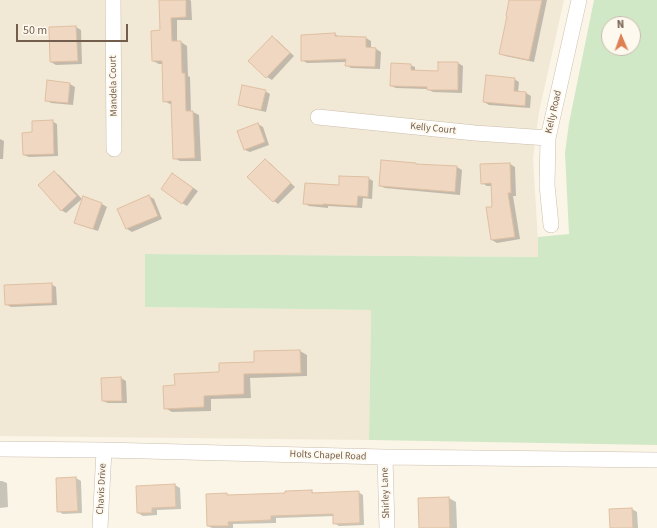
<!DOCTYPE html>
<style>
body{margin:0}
#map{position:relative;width:657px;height:528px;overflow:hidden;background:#fbf5e7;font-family:"Source Sans 3",sans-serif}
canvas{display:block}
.north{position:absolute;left:601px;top:16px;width:40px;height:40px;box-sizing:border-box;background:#fef9ee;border:1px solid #c6bbae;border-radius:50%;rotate:358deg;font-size:11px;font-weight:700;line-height:16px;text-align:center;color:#735e4d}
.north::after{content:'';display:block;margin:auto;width:14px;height:18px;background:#dd8054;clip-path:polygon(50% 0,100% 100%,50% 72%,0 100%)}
.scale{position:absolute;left:16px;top:24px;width:112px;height:18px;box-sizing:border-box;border:2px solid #735e4d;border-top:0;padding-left:5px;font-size:12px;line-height:14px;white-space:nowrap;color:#735e4d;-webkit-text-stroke:3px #fef9ee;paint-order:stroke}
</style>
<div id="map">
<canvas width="657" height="528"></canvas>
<div class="north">N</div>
<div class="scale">50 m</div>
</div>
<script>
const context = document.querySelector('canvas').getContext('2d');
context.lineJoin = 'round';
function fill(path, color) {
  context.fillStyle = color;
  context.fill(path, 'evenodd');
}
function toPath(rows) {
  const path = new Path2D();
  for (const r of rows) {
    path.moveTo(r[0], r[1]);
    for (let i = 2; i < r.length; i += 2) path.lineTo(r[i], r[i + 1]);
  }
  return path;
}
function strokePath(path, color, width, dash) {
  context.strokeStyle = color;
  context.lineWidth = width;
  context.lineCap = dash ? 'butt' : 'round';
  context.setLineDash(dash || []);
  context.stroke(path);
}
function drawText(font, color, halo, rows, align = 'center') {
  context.font = font + ' "Source Sans 3",sans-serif';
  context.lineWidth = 3.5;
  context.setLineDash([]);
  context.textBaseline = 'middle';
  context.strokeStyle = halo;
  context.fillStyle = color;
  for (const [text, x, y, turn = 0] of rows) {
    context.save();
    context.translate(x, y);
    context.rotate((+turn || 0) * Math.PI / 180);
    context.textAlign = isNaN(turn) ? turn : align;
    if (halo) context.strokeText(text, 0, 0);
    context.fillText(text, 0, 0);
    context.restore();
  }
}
fill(toPath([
 [0,0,564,0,539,112,533,159,539,257,145,254,145,307,371,310,369,440,0,436]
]), '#f2e8d6');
fill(toPath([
 [594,0,657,0,657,445,369,440,371,310,145,307,145,254,538,257,538,237,569,234,565,153,569,123],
 [609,24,633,24,633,48,609,48]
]), '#d1e8c6');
fill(toPath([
 [160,0,190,0,191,1,192,20,177,20,177,42,181,42,187,46,188,76,190,77,191,112,193,112,199,115,201,161,180,161,174,158,172,104,170,104,164,101,163,64,159,64,153,61,161,31],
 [511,0,547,0,534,62,505,56,500,53],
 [76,27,81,30,82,64,56,65,51,62,50,28],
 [335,34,339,37,366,38,371,41,371,49,376,49,381,52,380,69,351,68,346,65,346,62,307,63,302,60,302,36],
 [272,37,277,40,294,56,272,80,267,77,250,61],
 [439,63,458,63,463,66,462,93,433,92,427,89,396,88,391,86,410,65,415,67,415,72,439,72],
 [514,79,519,82,518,92,526,93,531,96,530,108,489,105,484,102],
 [70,84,75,87,73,105,51,103,46,100],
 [265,91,270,94,266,112,244,107,239,104],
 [52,121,57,124,58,156,29,157,24,155,33,133],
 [258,124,263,127,269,145,250,152,245,150],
 [0,139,4,141,3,159,0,159],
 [265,160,270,163,295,187,278,204,274,201],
 [510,164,515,167,516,196,513,196,520,239,497,243,492,240,492,186,487,186,482,183],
 [417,165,457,167,462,170,460,195,385,188,380,186],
 [54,172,59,175,82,199,66,213,61,210],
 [173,174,198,191,187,206,182,203],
 [368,178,373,181,372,199,363,198,362,208,328,206,328,208,309,206,304,203,339,187],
 [149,196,154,199,162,219,132,232,127,229,118,209],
 [84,198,102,204,107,207,98,231,80,225],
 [51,284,56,287,57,305,11,307,6,304],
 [300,351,307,355,307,376,250,378,251,398,211,399,211,411,172,412,165,408,176,386],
 [121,378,126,381,127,403,108,403,103,401],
 [76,478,81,481,82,513,63,514,58,511],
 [0,481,2,481,7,483,8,507,0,508],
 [175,485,180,488,181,509,157,510,157,515,143,516,138,513,137,487],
 [311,491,315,494,358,492,363,495,364,525,339,526,334,523,334,516,276,518,276,523,233,524,233,528,212,528,208,526,207,495,227,494,231,496,286,494],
 [449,498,456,502,457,528,420,528],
 [632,509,637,512,638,528,611,528]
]), '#0003');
const building = toPath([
 [159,0,186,0,186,17,171,18,172,41,181,41,182,73,185,73,186,111,193,111,195,158,173,159,171,101,163,102,162,61,152,61,151,31,160,30,159,0],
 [509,0,542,0,529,60,499,54,507,16,506,16,509,0],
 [76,26,78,61,50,62,49,27,76,26],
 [335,33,335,36,366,37,366,47,376,48,375,67,345,66,346,59,301,61,301,35,335,33],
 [272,36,290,53,266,78,248,61,272,36],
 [438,62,458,62,458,90,427,90,427,87,390,86,391,63,411,64,411,70,438,71,438,62],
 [486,75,515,78,514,91,526,92,525,106,483,102,486,75],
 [47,80,70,83,68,103,45,101,47,80],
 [242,85,266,90,261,110,238,105,242,85],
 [53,120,54,154,23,155,22,133,32,132,32,121,53,120],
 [258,123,265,142,244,150,237,131,258,123],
 [265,159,291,183,273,202,247,177,265,159],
 [381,160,416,163,416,164,457,166,455,192,379,186,381,160],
 [510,163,511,193,508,193,515,237,491,240,486,207,492,207,491,183,481,184,480,164,510,163],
 [54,171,77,196,61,211,38,185,54,171],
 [172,173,193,188,182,204,161,189,172,173],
 [339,176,369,177,368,197,358,196,357,206,323,204,323,205,303,204,305,183,339,185,339,176],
 [149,195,158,216,126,229,117,209,149,195],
 [83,196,102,203,93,229,74,223,83,196],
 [52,283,52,303,5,305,4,285,52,283],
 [300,350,301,373,244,374,244,394,204,396,204,407,164,409,163,386,175,385,174,374,219,372,219,363,254,362,254,351,300,350],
 [121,377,122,401,102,401,101,378,121,377],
 [76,477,78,511,57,512,56,478,76,477],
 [175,484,176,507,152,508,152,513,137,513,136,486,175,484],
 [312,490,312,493,359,491,360,523,333,524,333,514,271,516,271,520,228,522,229,526,207,526,206,494,227,493,227,495,285,493,285,491,312,490],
 [449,497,450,528,419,528,418,498,449,497],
 [632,508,633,528,610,528,609,509,632,508]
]);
fill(building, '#efd7c1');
strokePath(building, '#e0c0a2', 1);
const street = toPath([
 [113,0,114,149],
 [318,117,475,133,548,138],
 [551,225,547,185,548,138,579,0],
 [0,449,104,450,385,457,657,460],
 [385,457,387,528],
 [100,528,104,450]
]);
strokePath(street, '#ccbeae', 16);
strokePath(street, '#fff', 15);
drawText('10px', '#735e4d', '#fef9ee', [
 ["Mandela Court",114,86,-91],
 ["Kelly Road",554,112,-77],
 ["Kelly Court",433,129,6],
 ["Holts Chapel Road",328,456,2],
 ["Chavis Drive",102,489,-87],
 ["Shirley Lane",386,493,-92]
]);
</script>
